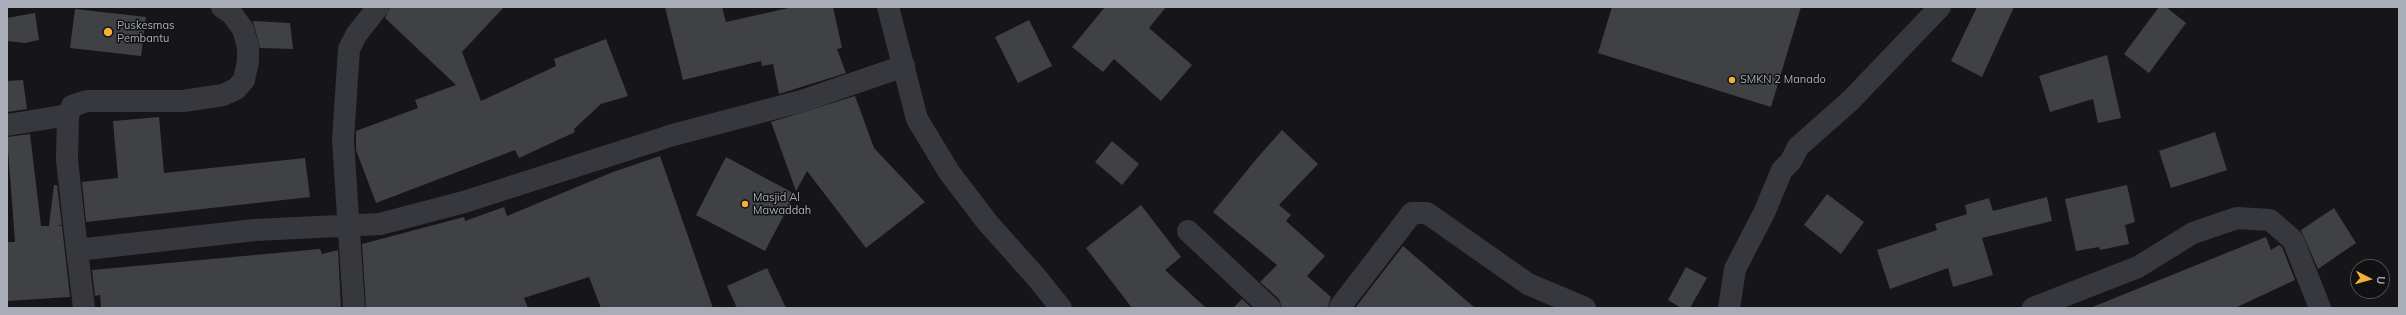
<!DOCTYPE html>
<style>
body{margin:0}
#map{position:relative;width:2406px;height:315px;overflow:hidden;background:#161618;font-family:Mulish,sans-serif}
canvas{display:block}
.frame{position:absolute;inset:0;border:8px solid #a8adb8;pointer-events:none}
.north{position:absolute;left:2350px;top:259px;width:40px;height:40px;box-sizing:border-box;background:#111113;border:1px solid #4d4f55;border-radius:50%;rotate:96deg;font-size:11px;font-weight:700;line-height:16px;text-align:center;color:#a8adb8}
.north::after{content:'';display:block;margin:auto;width:14px;height:18px;background:#f2b134;clip-path:polygon(50% 0,100% 100%,50% 72%,0 100%)}
</style>
<div id="map">
<canvas width="2406" height="315"></canvas>
<div class="frame"></div>
<div class="north">U</div>
</div>
<script>
const context = document.querySelector('canvas').getContext('2d');
context.lineJoin = 'round';
function fill(path, color) {
  context.fillStyle = color;
  context.fill(path, 'evenodd');
}
function toPath(rows) {
  const path = new Path2D();
  for (const r of rows) {
    path.moveTo(r[0], r[1]);
    for (let i = 2; i < r.length; i += 2) path.lineTo(r[i], r[i + 1]);
  }
  return path;
}
function strokePath(path, color, width, dash) {
  context.strokeStyle = color;
  context.lineWidth = width;
  context.lineCap = dash ? 'butt' : 'round';
  context.setLineDash(dash || []);
  context.stroke(path);
}
function drawText(font, color, halo, rows, align = 'center') {
  context.font = font + ' Mulish,sans-serif';
  context.lineWidth = 3;
  context.setLineDash([]);
  context.textBaseline = 'middle';
  context.strokeStyle = halo;
  context.fillStyle = color;
  for (const [text, x, y, turn = 0] of rows) {
    context.save();
    context.translate(x, y);
    context.rotate((+turn || 0) * Math.PI / 180);
    context.textAlign = isNaN(turn) ? turn : align;
    if (halo) context.strokeText(text, 0, 0);
    context.fillText(text, 0, 0);
    context.restore();
  }
}
fill(toPath([
 [390,7,504,7,462,52,481,101,556,66,554,59,606,39,628,96,601,104,574,129,575,132,519,158,515,150,376,203,356,150,356,131,418,108,415,100,456,85,385,18],
 [665,7,722,7,726,22,793,7,833,7,842,48,837,49,846,73,779,94,773,64,762,66,761,61,683,80],
 [1105,7,1166,7,1149,28,1192,65,1161,101,1114,59,1103,72,1072,47],
 [1612,7,1801,7,1771,107,1598,53],
 [1977,7,2014,7,1982,77,1951,61],
 [2159,7,2166,7,2186,23,2149,73,2124,54],
 [75,9,146,17,141,56,70,48],
 [35,13,39,40,25,43,7,41,7,18],
 [1029,20,1052,66,1018,83,995,37],
 [253,21,290,23,293,49,260,48],
 [2107,55,2121,118,2098,123,2093,99,2050,112,2039,76],
 [23,80,27,109,7,112,7,81],
 [855,96,874,148,925,202,866,248,807,171,796,191,771,122],
 [159,117,164,173,305,158,310,197,86,222,82,182,118,178,113,121],
 [1282,130,1318,164,1279,205,1291,215,1286,221,1325,256,1307,276,1331,297,1327,308,1282,308,1279,299,1260,282,1277,265,1213,212,1258,157],
 [2215,132,2227,170,2171,188,2159,151],
 [30,134,41,226,49,226,54,185,57,185,62,225,57,226,62,226,70,297,7,301,7,242,15,242,7,137],
 [1112,141,1139,164,1122,185,1095,162],
 [660,156,713,308,601,308,589,277,524,298,528,308,366,308,362,244,464,217,465,221,504,207,507,216,613,172],
 [726,157,795,194,765,251,696,215],
 [2127,185,2135,222,2125,225,2129,244,2100,250,2099,247,2076,251,2065,199],
 [1827,194,1864,222,1841,254,1804,225],
 [2047,197,2052,221,1982,238,1993,275,1953,287,1948,268,1890,289,1877,250,1937,230,1935,224,1967,214,1965,205,1989,198,1993,211],
 [1141,205,1181,257,1165,270,1206,308,1132,308,1086,248],
 [2334,208,2356,243,2318,269,2301,230],
 [2266,237,2271,250,2279,245,2282,247,2295,280,2235,308,2090,308],
 [1403,246,1475,308,1355,308],
 [320,249,322,254,338,250,341,308,101,308,100,295,95,296,92,270],
 [1686,267,1707,278,1690,308,1681,308,1668,300],
 [767,268,786,308,737,308,727,286],
 [1242,299,1252,308,1233,308]
]), '#404145');
strokePath(toPath([
 [222,7,231,13,243,29,248,47,248,61,244,80,236,89,223,95,183,101,87,101,72,106,68,115,67,160,77,250,255,230,380,224,464,202,673,135,802,101,904,66],
 [888,7,917,119,949,172,987,222,1037,278,1061,308],
 [7,125,68,115],
 [1188,231,1270,308],
 [77,250,84,308],
 [354,308,343,140,349,49,356,35,378,7],
 [1339,308,1412,213,1427,213,1528,284,1585,308],
 [1729,308,1735,269,1764,213,1782,170,1791,161,1798,147,1851,100,1940,7],
 [2033,308,2138,267,2193,233,2237,218,2270,220,2293,240,2320,308]
]), '#37383d', 22);
for (const [x, y, r, color] of [
 [108,32,5,"#f2b134"],
 [1732,80,4,"#f2b134"],
 [745,204,4,"#f2b134"]
]) {
  const dot = new Path2D();
  dot.arc(x, y, r, 0, 2 * Math.PI);
  context.fillStyle = color;
  context.fill(dot);
  strokePath(dot, '#111113', 1.5);
}
drawText('11px', '#a8adb8', '#111113', [
 ["Puskesmas",117,26],
 ["Pembantu",117,39],
 ["SMKN 2 Manado",1740,80],
 ["Masjid Al",753,198],
 ["Mawaddah",753,211]
], 'left');
</script>
